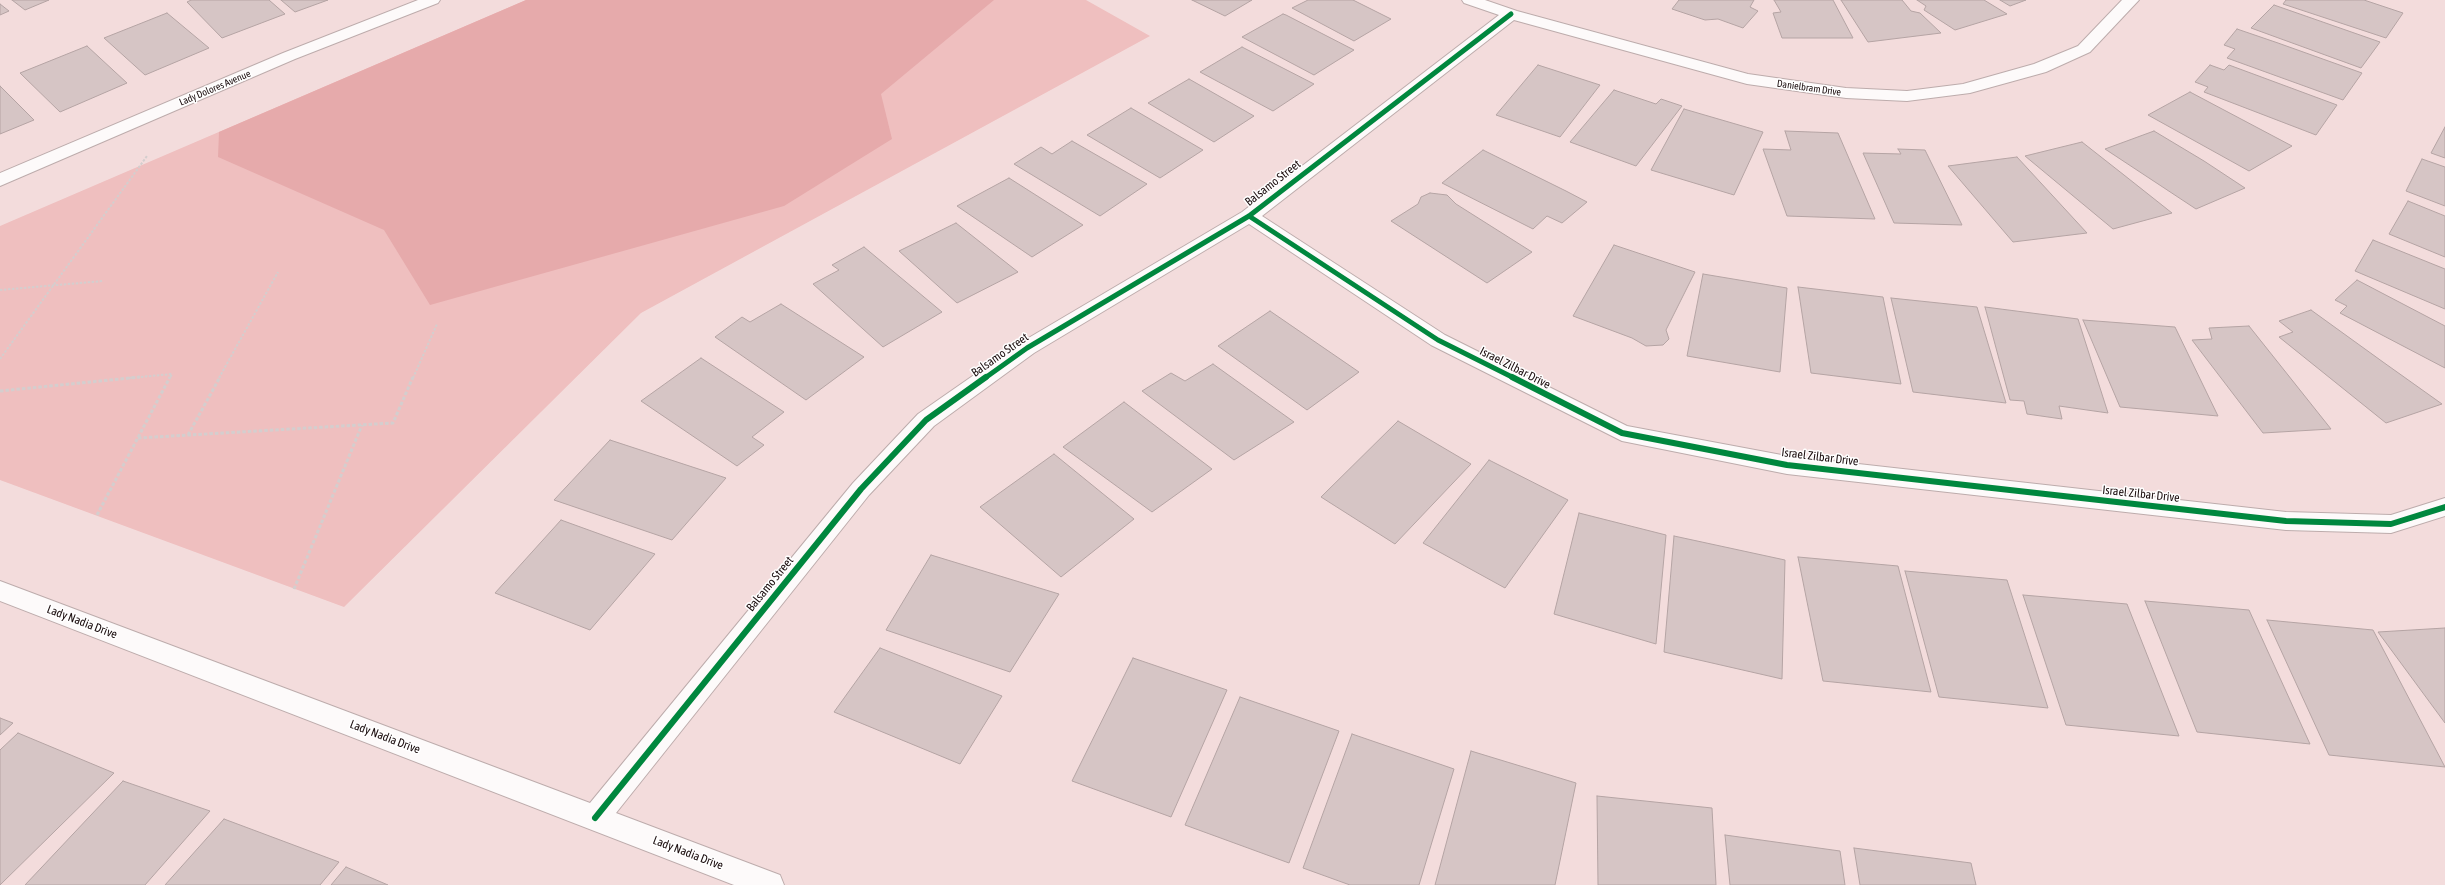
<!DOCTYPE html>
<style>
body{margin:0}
canvas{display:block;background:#f3dcdc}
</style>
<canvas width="2445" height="885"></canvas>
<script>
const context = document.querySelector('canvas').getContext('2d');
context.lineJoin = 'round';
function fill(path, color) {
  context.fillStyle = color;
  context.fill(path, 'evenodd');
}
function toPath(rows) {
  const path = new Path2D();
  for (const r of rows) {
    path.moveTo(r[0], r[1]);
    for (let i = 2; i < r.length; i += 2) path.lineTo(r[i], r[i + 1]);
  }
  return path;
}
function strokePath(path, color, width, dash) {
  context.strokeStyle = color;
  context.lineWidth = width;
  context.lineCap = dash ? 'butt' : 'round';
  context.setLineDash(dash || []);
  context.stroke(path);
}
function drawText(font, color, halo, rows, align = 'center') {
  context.font = font + ' "Asap Condensed",sans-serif';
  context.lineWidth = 3;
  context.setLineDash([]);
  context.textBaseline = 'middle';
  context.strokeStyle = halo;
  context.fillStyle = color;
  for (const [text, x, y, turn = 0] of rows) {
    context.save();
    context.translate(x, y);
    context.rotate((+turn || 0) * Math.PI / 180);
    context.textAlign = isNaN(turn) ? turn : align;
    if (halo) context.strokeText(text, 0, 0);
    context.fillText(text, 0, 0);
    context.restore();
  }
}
fill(toPath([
 [526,0,1086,0,1150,36,641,313,344,607,0,480,0,226]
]), '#efbfbf');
fill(toPath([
 [526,0,994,0,881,94,892,139,784,206,430,305,384,230,218,157,219,132]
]), '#e6aaab');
const building = toPath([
 [12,0,49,0,25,10,12,0],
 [191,0,269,0,285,14,222,38,187,2,191,0],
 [281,0,328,0,295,12,281,0],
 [1192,0,1252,0,1225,16,1192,0],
 [1353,0,1391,19,1354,41,1292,8,1308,0,1353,0],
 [1679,0,1754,0,1750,7,1758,11,1743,28,1718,19,1705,20,1672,9,1679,0],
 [1774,0,1833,0,1853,38,1782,38,1773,13,1781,12,1774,0],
 [1841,0,1902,0,1911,11,1920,13,1941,33,1868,42,1841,0],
 [1917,0,1984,0,2007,14,1955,30,1924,10,1926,6,1917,0],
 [2000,0,2026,0,2010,6,2000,0],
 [2286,0,2364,0,2403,13,2386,38,2283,4,2286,0],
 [0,4,9,11,0,15,0,4],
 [2274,5,2380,42,2361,68,2251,28,2274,5],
 [167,13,209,48,145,75,104,38,167,13],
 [1283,14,1286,15,1354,50,1314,75,1242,37,1283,14],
 [2237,29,2278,43,2362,73,2343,100,2227,58,2235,49,2224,45,2237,29],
 [87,46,127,83,60,112,20,73,87,46],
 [1242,47,1314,84,1273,111,1200,72,1242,47],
 [1538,65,1600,85,1560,137,1496,115,1538,65],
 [2210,65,2224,70,2229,65,2337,105,2316,135,2204,92,2208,87,2195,82,2210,65],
 [1189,79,1254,116,1214,142,1148,103,1189,79],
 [0,86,34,120,0,134,0,86],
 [1614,90,1656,104,1661,99,1682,106,1636,166,1570,142,1614,90],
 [2190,92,2292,146,2249,171,2148,115,2190,92],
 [1131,108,1203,150,1160,178,1087,135,1131,108],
 [1684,109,1763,132,1734,195,1651,170,1684,109],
 [2445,127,2445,158,2431,153,2445,127],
 [1785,131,1838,133,1875,219,1787,216,1763,149,1791,150,1785,131],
 [2154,131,2204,161,2245,188,2196,209,2105,149,2154,131],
 [1072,141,1147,184,1100,216,1014,164,1041,147,1052,154,1072,141],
 [2082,142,2124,175,2172,213,2113,229,2025,156,2082,142],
 [1898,149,1925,150,1962,225,1894,223,1863,153,1901,154,1898,149],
 [1483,150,1566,191,1587,202,1562,223,1547,216,1533,229,1442,183,1483,150],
 [2017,157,2087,233,2013,242,1948,166,2017,157],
 [2422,159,2445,167,2445,206,2406,191,2422,159],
 [1009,178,1083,225,1032,257,957,206,1009,178],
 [1430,193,1447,195,1456,204,1532,252,1487,283,1391,221,1418,204,1421,197,1430,193],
 [2408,201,2445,216,2445,257,2389,234,2408,201],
 [956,223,1018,272,957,303,899,251,956,223],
 [2373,240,2445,269,2445,309,2355,271,2373,240],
 [1614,245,1695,272,1666,330,1669,339,1663,345,1646,346,1632,338,1573,316,1614,245],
 [864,247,942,312,883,347,813,284,839,270,832,265,864,247],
 [1703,274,1787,288,1780,372,1687,356,1703,274],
 [2357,280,2445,326,2445,368,2340,313,2347,306,2335,300,2357,280],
 [1798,287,1883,297,1901,384,1811,373,1798,287],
 [1891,298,1977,307,2006,403,1913,392,1891,298],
 [781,304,864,357,806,400,715,337,742,317,750,322,781,304],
 [1985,307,2078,319,2108,413,2059,406,2062,419,2027,414,2024,401,2010,400,1985,307],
 [2311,310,2383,362,2442,404,2386,423,2279,337,2293,332,2279,321,2311,310],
 [1270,311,1359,372,1307,410,1218,346,1270,311],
 [2083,320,2175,327,2218,416,2120,407,2083,320],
 [2249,326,2331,429,2263,433,2192,340,2212,339,2209,328,2249,326],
 [701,358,784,412,752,437,764,445,737,466,641,401,701,358],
 [1213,364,1294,422,1234,460,1142,391,1171,373,1185,381,1213,364],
 [1124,402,1212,469,1152,512,1063,447,1124,402],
 [1398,421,1471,464,1395,544,1321,497,1398,421],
 [610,440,726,478,672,540,554,500,610,440],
 [1054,454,1134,519,1061,577,980,507,1054,454],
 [1489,460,1568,500,1505,588,1423,543,1489,460],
 [1579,513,1666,535,1656,644,1554,614,1579,513],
 [561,520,655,554,590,630,495,593,561,520],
 [1674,536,1785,560,1782,679,1664,652,1674,536],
 [931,555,1059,594,1010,672,886,630,931,555],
 [1798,557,1898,566,1931,692,1823,681,1798,557],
 [1905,571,2007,580,2048,708,1939,697,1905,571],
 [2023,595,2127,604,2179,736,2066,725,2023,595],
 [2145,601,2249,610,2310,744,2197,732,2145,601],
 [2267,620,2373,630,2445,767,2329,755,2267,620],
 [2445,628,2445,723,2378,632,2445,628],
 [880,648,1002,696,960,764,834,712,880,648],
 [1133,658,1227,690,1171,817,1072,781,1133,658],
 [1240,697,1339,731,1289,863,1185,825,1240,697],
 [0,718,13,723,0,735,0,718],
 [18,733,114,773,0,885,0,750,18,733],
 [1352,734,1454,769,1419,885,1350,885,1303,868,1352,734],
 [1471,751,1576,783,1555,885,1435,885,1471,751],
 [123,781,210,811,145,885,25,885,123,781],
 [1597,796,1712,808,1716,885,1598,885,1597,796],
 [224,819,339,862,320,885,165,885,224,819],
 [1725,835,1840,851,1845,885,1730,885,1725,835],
 [1854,848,1971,863,1976,885,1860,885,1854,848],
 [346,867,388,885,331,885,346,867]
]);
fill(building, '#d6c5c5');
strokePath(building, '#b5a4a4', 1);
const minor = toPath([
 [418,0,440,0,438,3,295,59,0,186,0,173,283,53,418,0],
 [1462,0,1485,0,1517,11,1748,74,1846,88,1907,91,1963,84,2034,64,2078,46,2122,0,2139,0,2090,52,2046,72,1970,93,1907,101,1846,98,1747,84,1514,20,1262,216,1445,335,1627,426,1787,456,2286,512,2391,515,2445,498,2445,516,2391,533,2286,530,1787,474,1622,441,1431,345,1249,224,1034,353,934,426,869,495,616,813,780,875,784,885,734,885,0,601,0,581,590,803,853,483,918,414,1020,343,1242,212,1499,15,1464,3,1462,0]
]);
strokePath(minor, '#bdacac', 2);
strokePath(toPath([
 [0,290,103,281],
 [0,359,147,156],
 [129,378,172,374,170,378],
 [219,378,278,272],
 [413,378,437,324]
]), '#d4cece', 2, [2.5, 1.5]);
strokePath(toPath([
 [0,391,140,377],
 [188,435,220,377],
 [138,438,393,423,413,377],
 [97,515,170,377],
 [294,589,362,425]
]), '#d4cece', 3, [3.5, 2]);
fill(minor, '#fdfafa');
strokePath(toPath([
 [1249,216,1438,340,1514,378],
 [985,378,1027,348,1249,216,1511,14]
]), '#00873e', 5);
strokePath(toPath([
 [1512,377,1622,433,1787,465,2286,521,2391,524,2445,507],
 [595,818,861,489,926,420,986,377]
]), '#00873e', 6);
drawText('10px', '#1b0d0e', '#fff', [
 ["Lady Dolores Avenue",215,88,-23],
 ["Danielbram Drive",1809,88,8]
]);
drawText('12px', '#1b0d0e', '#fff', [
 ["Balsamo Street",1273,183,-38],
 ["Balsamo Street",1000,355,-35],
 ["Israel Zilbar Drive",1515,368,27],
 ["Israel Zilbar Drive",1820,457,7],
 ["Israel Zilbar Drive",2141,494,6],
 ["Balsamo Street",770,584,-51],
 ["Lady Nadia Drive",82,622,21],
 ["Lady Nadia Drive",385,737,21],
 ["Lady Nadia Drive",688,853,21]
]);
</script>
